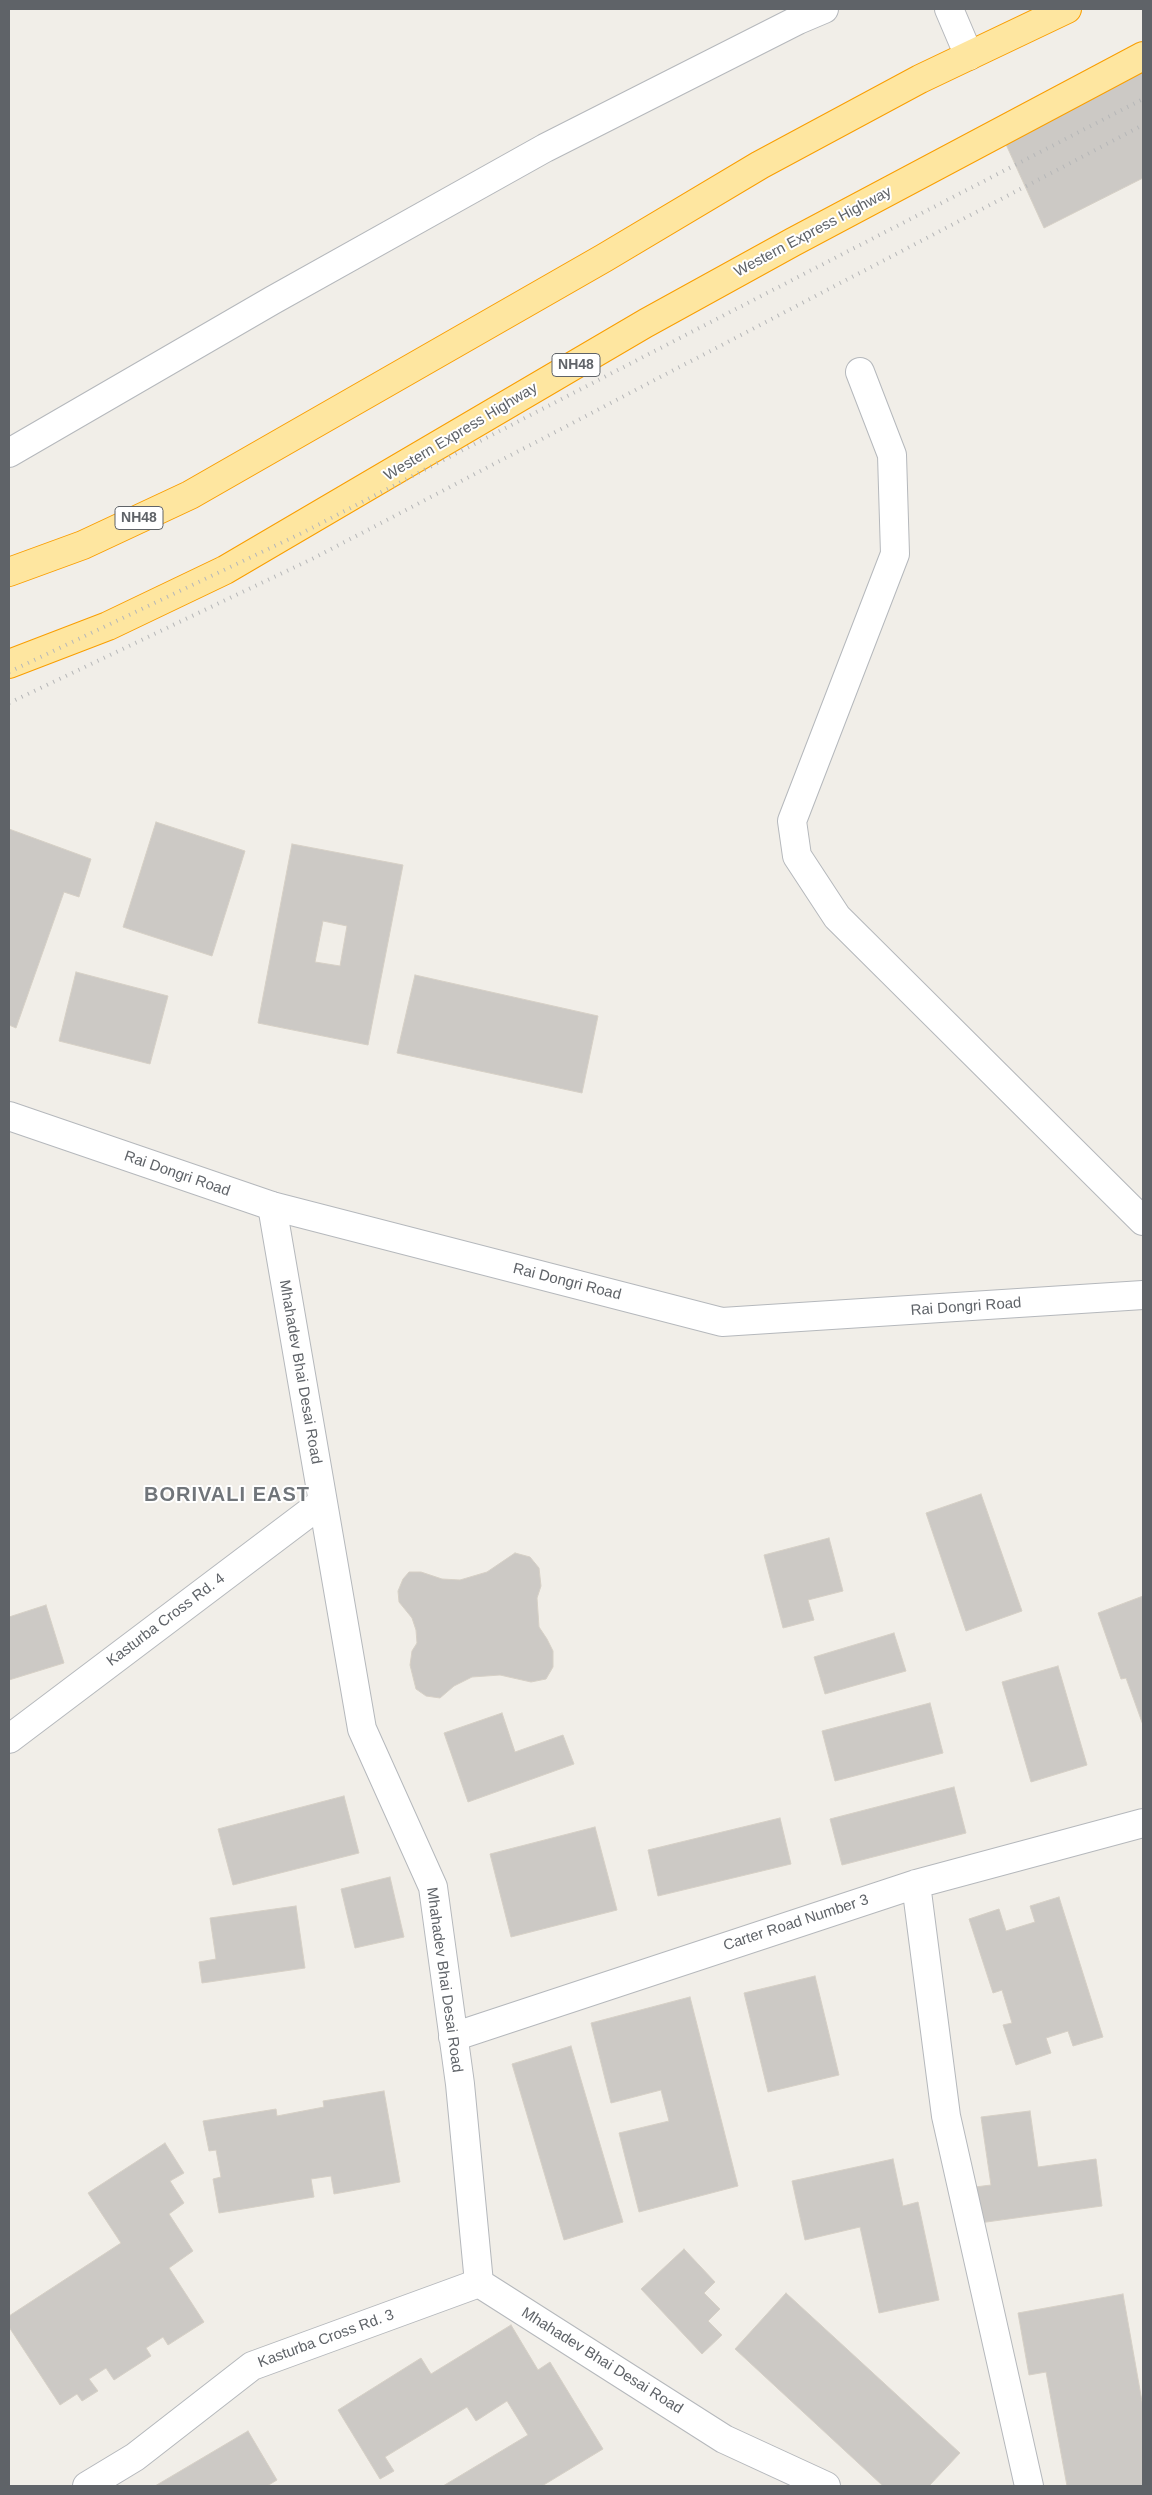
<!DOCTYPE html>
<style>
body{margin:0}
#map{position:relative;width:1152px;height:2495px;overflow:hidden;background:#f1eee8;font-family:Helvetica,sans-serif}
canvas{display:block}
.frame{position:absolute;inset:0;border:10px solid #5f6368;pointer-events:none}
</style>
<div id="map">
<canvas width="1152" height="2495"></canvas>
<div class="frame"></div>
</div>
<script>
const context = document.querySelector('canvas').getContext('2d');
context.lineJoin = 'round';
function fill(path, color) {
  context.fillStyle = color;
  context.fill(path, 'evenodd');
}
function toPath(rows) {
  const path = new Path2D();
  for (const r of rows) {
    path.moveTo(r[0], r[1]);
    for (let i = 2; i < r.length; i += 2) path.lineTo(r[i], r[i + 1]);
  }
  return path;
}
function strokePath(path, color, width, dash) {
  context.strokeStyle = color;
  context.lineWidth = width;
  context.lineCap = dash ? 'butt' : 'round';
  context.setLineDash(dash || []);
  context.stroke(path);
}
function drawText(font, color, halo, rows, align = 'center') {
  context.font = font + ' Helvetica,sans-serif';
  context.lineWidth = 4;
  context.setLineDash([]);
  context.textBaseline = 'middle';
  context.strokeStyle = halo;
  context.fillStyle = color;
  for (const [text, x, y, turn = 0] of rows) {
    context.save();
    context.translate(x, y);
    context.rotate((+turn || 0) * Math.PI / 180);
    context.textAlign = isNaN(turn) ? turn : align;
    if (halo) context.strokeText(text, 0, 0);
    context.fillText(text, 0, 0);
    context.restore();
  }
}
const building = toPath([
 [1143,68,1143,178,1044,228,1004,140,1143,68],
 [156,822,245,851,212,956,123,927,156,822],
 [9,829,91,859,79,897,64,892,16,1028,9,1025,9,829],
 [292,844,403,865,368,1045,258,1023,292,844],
 [323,921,347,926,340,966,315,962,323,921],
 [76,972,168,996,150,1064,59,1041,76,972],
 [415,975,598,1016,582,1093,397,1053,415,975],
 [981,1494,1022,1611,966,1631,926,1513,981,1494],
 [829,1538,843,1591,808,1600,814,1620,783,1628,764,1555,829,1538],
 [515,1553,530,1557,539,1568,541,1586,537,1598,539,1627,547,1639,553,1651,553,1667,546,1679,531,1682,500,1675,472,1677,454,1686,440,1698,426,1696,416,1689,410,1665,412,1651,417,1643,416,1630,412,1618,399,1602,398,1591,403,1579,409,1572,421,1572,442,1579,460,1580,487,1572,515,1553],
 [1143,1596,1143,1725,1126,1678,1121,1679,1098,1613,1143,1596],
 [46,1605,64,1663,9,1680,9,1617,46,1605],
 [894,1633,906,1671,825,1694,814,1657,894,1633],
 [1058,1666,1087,1765,1031,1782,1002,1682,1058,1666],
 [930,1703,943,1753,835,1781,822,1731,930,1703],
 [502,1713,515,1752,563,1735,574,1764,468,1802,444,1733,502,1713],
 [954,1787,966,1833,842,1865,830,1819,954,1787],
 [344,1796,359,1853,233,1885,218,1829,344,1796],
 [780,1818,791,1864,658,1896,648,1850,780,1818],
 [595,1827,617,1910,511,1937,490,1854,595,1827],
 [390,1877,404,1937,355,1948,341,1889,390,1877],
 [1059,1897,1103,2037,1073,2046,1068,2031,1046,2038,1051,2053,1016,2065,1003,2025,1012,2023,1002,1990,993,1993,969,1919,999,1909,1006,1931,1035,1922,1030,1906,1059,1897],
 [296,1906,305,1968,202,1983,199,1962,216,1959,210,1918,296,1906],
 [815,1976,839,2075,768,2092,744,1993,815,1976],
 [690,1997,738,2186,639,2212,619,2133,669,2121,661,2090,611,2103,591,2023,690,1997],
 [571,2046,623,2222,564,2240,512,2064,571,2046],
 [384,2091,400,2182,334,2194,331,2176,311,2179,314,2197,219,2213,213,2179,221,2177,216,2150,209,2151,203,2121,276,2109,277,2116,324,2107,323,2101,384,2091],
 [1030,2111,1038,2167,1096,2159,1102,2206,972,2224,967,2188,991,2185,981,2117,1030,2111],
 [165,2143,184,2173,170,2181,184,2203,169,2214,193,2251,169,2268,204,2322,168,2345,163,2337,146,2348,151,2356,114,2380,106,2368,89,2379,98,2391,82,2401,77,2394,60,2405,9,2327,9,2316,121,2243,88,2193,165,2143],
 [893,2159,903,2206,918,2202,939,2300,879,2313,860,2227,805,2240,792,2181,893,2159],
 [684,2249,715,2282,704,2293,720,2309,708,2321,722,2335,702,2354,641,2289,684,2249],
 [786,2293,960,2453,929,2486,883,2486,735,2349,786,2293],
 [1123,2294,1143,2407,1143,2486,1067,2486,1046,2372,1029,2375,1018,2313,1123,2294],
 [511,2325,538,2370,550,2362,603,2449,542,2486,443,2486,528,2435,507,2401,476,2421,467,2407,385,2457,394,2471,380,2479,338,2410,421,2358,431,2374,511,2325],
 [248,2431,277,2480,267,2486,155,2486,248,2431]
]);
fill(building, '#ccc9c5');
strokePath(building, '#d6d0c6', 1);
const minor = toPath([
 [949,9,969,56],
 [860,372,892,455,895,554,792,821,797,856,837,917,1143,1221],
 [9,453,273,300,545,148,798,20,824,9],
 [272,1206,362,1729,433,1887,460,2084,479,2283,724,2439,826,2486],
 [9,1739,323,1502],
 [916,1884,946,2116,1029,2486],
 [453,2037,916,1884,1143,1823],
 [87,2486,135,2457,252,2366,479,2283]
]);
const tertiary = toPath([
 [9,1116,272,1206,722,1322,1143,1295]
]);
const trunk = toPath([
 [9,572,83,545,190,495,604,258,760,165,920,79,1067,9],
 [9,664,108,626,225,570,646,323,793,242,1143,56]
]);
strokePath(minor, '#b5b8bc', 30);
strokePath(tertiary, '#b5b8bc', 30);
strokePath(trunk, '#f99e00', 30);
strokePath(minor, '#fff', 28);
strokePath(tertiary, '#fff', 28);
strokePath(trunk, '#fee6a0', 28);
strokePath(toPath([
 [9,672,302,533,1143,99],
 [9,703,314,558,1143,125]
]), '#b6b7b8', 4, [1, 6]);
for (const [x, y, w] of [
 [576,365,48],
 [139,518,48]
]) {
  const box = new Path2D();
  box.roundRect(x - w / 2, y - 11.5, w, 23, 4);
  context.fillStyle = '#fff';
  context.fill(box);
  strokePath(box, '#5f6368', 1);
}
drawText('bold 14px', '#5f6368', null, [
 ["NH48",576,365],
 ["NH48",139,518]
]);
drawText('15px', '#5f6368', '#fff', [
 ["Western Express Highway",813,232,-28],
 ["Western Express Highway",461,432,-31],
 ["Rai Dongri Road",177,1174,19],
 ["Rai Dongri Road",567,1282,14],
 ["Rai Dongri Road",966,1307,-4],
 ["Mhahadev Bhai Desai Road",300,1372,80],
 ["Kasturba Cross Rd. 4",166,1620,-37],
 ["Carter Road Number 3",796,1923,-18],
 ["Mhahadev Bhai Desai Road",444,1980,82],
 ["Kasturba Cross Rd. 3",326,2339,-20],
 ["Mhahadev Bhai Desai Road",602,2361,32]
]);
context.letterSpacing = '1px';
drawText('bold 20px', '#70757a', '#fff', [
 ["BORIVALI EAST",227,1495]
]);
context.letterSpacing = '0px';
</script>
